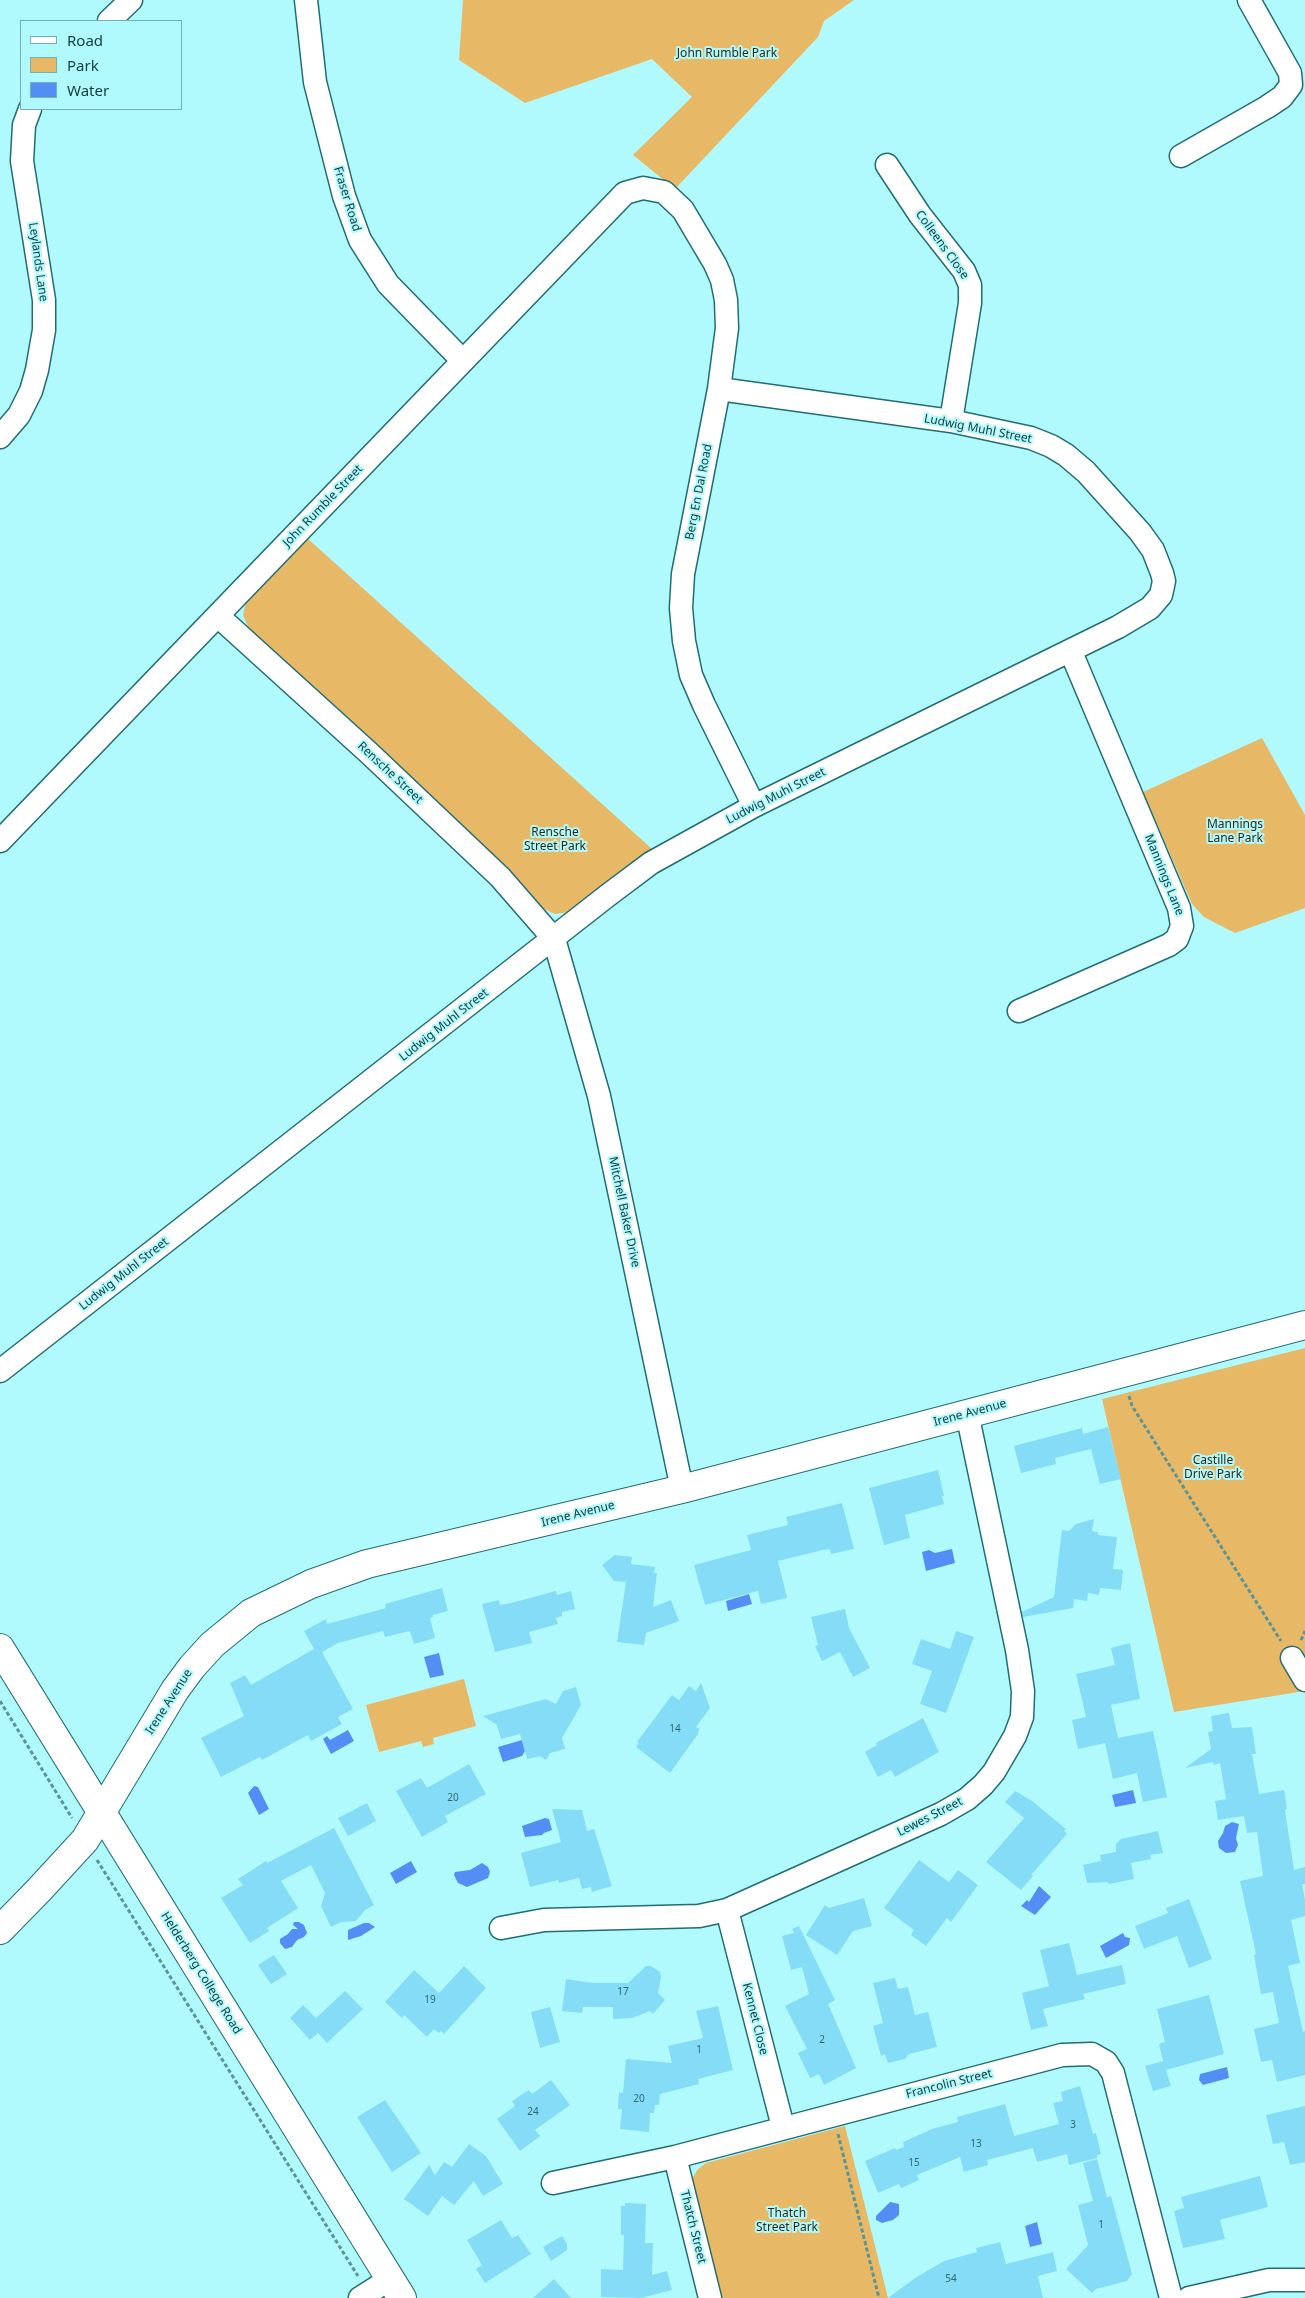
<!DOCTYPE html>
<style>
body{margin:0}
#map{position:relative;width:1305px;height:2298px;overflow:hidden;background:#b0fafe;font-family:"Noto Sans",sans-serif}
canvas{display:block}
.legend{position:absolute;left:20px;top:20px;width:162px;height:90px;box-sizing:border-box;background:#b0fafe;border:1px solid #72b0b3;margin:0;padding:6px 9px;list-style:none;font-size:15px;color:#164042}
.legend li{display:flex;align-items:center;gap:10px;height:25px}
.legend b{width:25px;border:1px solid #72b0b3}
</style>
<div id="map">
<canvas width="1305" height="2298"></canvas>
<ul class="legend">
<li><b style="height:6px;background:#fff"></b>Road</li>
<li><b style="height:14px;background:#e7b866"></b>Park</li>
<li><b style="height:14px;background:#528ef4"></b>Water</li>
</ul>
</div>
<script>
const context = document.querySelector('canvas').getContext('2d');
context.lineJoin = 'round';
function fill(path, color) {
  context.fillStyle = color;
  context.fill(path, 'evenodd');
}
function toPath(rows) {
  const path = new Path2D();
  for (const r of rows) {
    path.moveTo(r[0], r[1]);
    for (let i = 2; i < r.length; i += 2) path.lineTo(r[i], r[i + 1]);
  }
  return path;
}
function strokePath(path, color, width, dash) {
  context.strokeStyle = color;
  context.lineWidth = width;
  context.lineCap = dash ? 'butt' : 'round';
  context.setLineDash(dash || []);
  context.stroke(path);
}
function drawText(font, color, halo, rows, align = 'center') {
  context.font = font + ' "Noto Sans",sans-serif';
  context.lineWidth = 4;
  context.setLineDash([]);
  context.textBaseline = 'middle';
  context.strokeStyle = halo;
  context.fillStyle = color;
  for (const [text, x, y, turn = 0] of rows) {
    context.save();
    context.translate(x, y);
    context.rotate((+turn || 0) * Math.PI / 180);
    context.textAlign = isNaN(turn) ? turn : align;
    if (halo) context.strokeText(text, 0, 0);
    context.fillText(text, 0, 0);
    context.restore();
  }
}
fill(toPath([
 [463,0,854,0,824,21,818,37,675,189,633,155,692,97,652,59,525,103,459,60],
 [306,537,652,849,571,912,555,914,542,908,249,629,243,615,246,601],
 [1262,738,1305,815,1305,908,1235,933,1204,917,1192,904,1143,792],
 [1305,1348,1305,1691,1174,1712,1102,1399],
 [464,1679,476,1726,433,1738,434,1744,423,1747,421,1741,379,1752,366,1705],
 [845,2126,888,2298,721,2298,693,2189,693,2177,698,2169,706,2163]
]), '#e7b866');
fill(toPath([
 [952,1549,955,1563,926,1571,922,1552,929,1550,935,1553],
 [749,1594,752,1604,728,1611,726,1601],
 [439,1653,444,1675,430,1678,424,1657],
 [348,1730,354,1741,331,1754,323,1739,327,1736,330,1740],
 [522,1740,525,1751,522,1756,503,1762,498,1747],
 [254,1786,258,1787,269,1809,259,1815,248,1793],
 [1133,1790,1136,1803,1115,1807,1112,1795],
 [545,1818,549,1819,552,1830,544,1833,542,1835,525,1837,522,1826],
 [1232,1822,1239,1824,1236,1838,1238,1845,1235,1852,1226,1853,1219,1848,1218,1841,1223,1833,1225,1826],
 [411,1861,417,1872,396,1884,390,1873],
 [482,1863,488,1867,490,1872,488,1878,467,1887,458,1883,454,1875,455,1872,470,1870],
 [1039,1886,1051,1897,1035,1915,1021,1906,1027,1900,1029,1902],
 [294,1922,299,1922,304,1925,307,1933,304,1937,297,1940,292,1947,285,1949,280,1943,280,1939,288,1934,292,1929,298,1929,293,1925],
 [364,1923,369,1923,375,1927,361,1936,348,1940,348,1930],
 [1123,1933,1125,1937,1130,1938,1129,1945,1106,1958,1100,1946],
 [1227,2067,1229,2078,1203,2085,1199,2080,1200,2074],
 [890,2202,899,2204,899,2215,893,2220,882,2223,876,2220,876,2216],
 [1037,2222,1042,2244,1030,2247,1025,2226]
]), '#528ef4');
fill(toPath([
 [1108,1427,1121,1479,1100,1484,1091,1449,1055,1458,1056,1464,1021,1473,1014,1446,1082,1428,1083,1434],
 [938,1470,944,1496,942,1496,944,1504,905,1515,910,1538,884,1545,869,1488],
 [842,1503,854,1549,831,1554,830,1549,823,1550,778,1561,787,1598,761,1604,758,1591,705,1605,694,1565,751,1550,747,1535,788,1525,786,1517],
 [1094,1519,1092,1531,1098,1532,1098,1535,1117,1537,1113,1569,1123,1570,1121,1590,1100,1588,1099,1595,1088,1593,1087,1601,1074,1599,1073,1608,1023,1617,1022,1612,1054,1597,1062,1530,1069,1531,1076,1524],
 [615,1555,632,1557,631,1564,655,1567,654,1573,657,1573,653,1607,671,1600,679,1621,646,1633,644,1645,617,1642,626,1582,614,1581,602,1565],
 [442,1588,448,1611,433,1615,433,1617,430,1618,435,1638,414,1644,410,1631,385,1637,383,1631,338,1643,322,1652,353,1709,338,1717,342,1724,311,1741,308,1735,262,1760,260,1757,221,1777,201,1738,244,1716,230,1683,245,1675,251,1685,314,1649,304,1631,326,1619,327,1624,386,1608,385,1604],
 [556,1591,557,1595,571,1591,575,1609,562,1612,562,1616,556,1618,558,1624,529,1632,532,1643,495,1652,482,1604,499,1600,500,1605,511,1603],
 [845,1609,849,1628,870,1668,853,1677,840,1652,822,1661,815,1646,818,1645,811,1617],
 [956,1631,974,1637,946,1713,920,1704,932,1671,912,1664,921,1639,950,1649],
 [1130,1643,1140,1699,1111,1705,1118,1738,1153,1731,1167,1797,1143,1802,1137,1773,1113,1779,1105,1743,1078,1749,1072,1720,1086,1717,1076,1674,1115,1665,1111,1648],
 [701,1683,710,1708,696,1727,699,1729,698,1734,670,1773,636,1747,639,1743,637,1742,672,1695,679,1700,689,1686,696,1691],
 [576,1687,581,1705,562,1738,565,1749,550,1753,546,1760,540,1756,527,1759,520,1734,501,1739,497,1725,483,1716,546,1699,556,1704,563,1691],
 [1229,1713,1232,1728,1252,1727,1256,1754,1252,1754,1259,1794,1284,1790,1287,1809,1285,1810,1294,1870,1305,1867,1305,1884,1302,1884,1305,1900,1305,1916,1291,1920,1300,1963,1288,1966,1303,2032,1305,2031,1305,2075,1277,2082,1272,2060,1261,2062,1254,2029,1279,2023,1273,1992,1261,1994,1254,1955,1256,1954,1240,1881,1263,1876,1257,1832,1247,1833,1244,1816,1218,1820,1215,1801,1226,1799,1220,1763,1214,1765,1213,1762,1185,1768,1211,1749,1208,1732,1213,1731,1211,1716],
 [923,1718,939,1752,895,1777,891,1770,878,1777,865,1752,877,1745,876,1743],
 [469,1764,486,1794,445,1816,448,1822,422,1837,396,1791,421,1778,427,1788],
 [1015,1791,1032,1801,1066,1829,1064,1831,1067,1834,1031,1875,1033,1876,1021,1890,986,1862,1024,1818,1005,1802],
 [367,1803,376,1821,348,1836,338,1818],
 [552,1809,582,1810,587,1831,594,1829,612,1886,592,1892,591,1887,582,1889,579,1878,559,1883,558,1880,530,1887,521,1853,561,1842],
 [334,1828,374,1905,365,1910,356,1921,341,1922,331,1927,321,1906,325,1893,311,1865,281,1881,298,1908,267,1928,269,1931,250,1943,221,1898,243,1885,238,1879,266,1861,267,1863],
 [1158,1831,1163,1853,1150,1855,1151,1859,1131,1863,1134,1879,1109,1884,1108,1882,1087,1883,1083,1865,1101,1861,1100,1855,1116,1852,1116,1844,1121,1839],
 [919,1860,949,1882,958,1870,978,1885,951,1922,947,1918,926,1946,911,1935,914,1930,884,1908],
 [864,1898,872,1926,853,1931,837,1955,806,1935,825,1905,829,1908],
 [1189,1899,1212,1959,1189,1968,1177,1936,1144,1949,1135,1926,1168,1913,1166,1908],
 [799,1926,835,2000,828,2004,856,2068,824,2085,819,2074,810,2078,798,2053,807,2049,785,2006,809,1994,802,1967,791,1970,782,1936,794,1933,792,1929],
 [1069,1943,1077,1975,1122,1965,1126,1984,1083,1994,1085,1999,1043,2009,1048,2026,1031,2030,1022,1993,1049,1986,1040,1950],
 [274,1955,287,1974,271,1984,258,1965],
 [464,1966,486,1988,444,2034,441,2031,439,2033,434,2029,427,2037,404,2015,402,2018,385,2002,414,1970,439,1993],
 [646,1966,651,1966,660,1972,661,1977,658,1993,665,2000,653,2014,650,2011,632,2018,613,2019,613,2007,583,2007,582,2013,562,2011,566,1979,593,1983,628,1983],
 [895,1978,898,1989,908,1987,915,2015,928,2012,937,2047,909,2054,905,2059,888,2063,885,2054,881,2056,873,2026,883,2023,873,1983],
 [345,1991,363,2009,327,2043,318,2033,310,2040,290,2018,303,2005,316,2018],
 [1209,1995,1224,2054,1166,2070,1171,2086,1153,2091,1145,2066,1163,2061,1159,2044,1165,2042,1157,2009],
 [718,2006,733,2070,698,2079,699,2084,660,2094,659,2105,655,2105,654,2113,650,2113,649,2132,620,2129,622,2109,618,2109,619,2092,623,2093,626,2059,672,2063,668,2046,703,2038,696,2011],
 [550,2007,560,2042,540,2048,531,2012],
 [551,2080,570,2105,535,2130,540,2136,520,2151,497,2119,515,2106,512,2101,529,2090,532,2094],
 [1080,2086,1093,2134,1096,2133,1101,2154,1097,2155,1097,2158,1069,2165,1067,2154,1037,2162,1033,2148,987,2160,988,2165,964,2172,960,2157,917,2175,919,2180,901,2188,899,2184,878,2193,865,2161,895,2148,896,2150,904,2147,903,2142,932,2129,958,2122,957,2117,1005,2104,1014,2136,1059,2124,1053,2103,1063,2101,1061,2092],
 [385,2100,421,2153,392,2172,357,2117],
 [1305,2106,1305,2162,1290,2165,1284,2142,1273,2144,1266,2115],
 [469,2144,486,2156,503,2184,483,2196,474,2181,454,2205,442,2196,428,2216,404,2199,429,2165,435,2175,444,2162,452,2167],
 [1097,2159,1107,2197,1111,2196,1132,2274,1127,2281,1096,2289,1092,2293,1066,2269,1088,2245,1078,2205,1093,2201,1083,2163],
 [1260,2176,1268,2207,1220,2220,1225,2239,1183,2248,1174,2211,1184,2208,1181,2197],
 [625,2203,646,2204,645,2243,653,2243,652,2275,667,2271,672,2290,641,2298,601,2297,601,2269,623,2270,624,2235,621,2235,621,2206,625,2206],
 [501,2220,512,2238,518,2235,531,2254,485,2283,476,2269,482,2265,467,2240],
 [562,2236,567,2244,567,2250,551,2261,543,2247],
 [1000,2242,1006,2264,1053,2252,1057,2271,1038,2276,1043,2298,888,2298,915,2278,944,2261,977,2252,976,2248],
 [554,2279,571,2298,533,2298]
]), '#85dcf7');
const minor = toPath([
 [306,0,315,82,344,196,360,240,388,284,463,361],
 [109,21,131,0],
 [1181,156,1267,107,1282,97,1291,85,1290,73,1249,0],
 [887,165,920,215,964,271,970,285,970,303,951,421],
 [0,437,19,415,31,391,37,370,44,330,44,300,22,161,24,125,30,109],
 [218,616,369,753,500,877,554,939,599,1096,682,1489],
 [0,841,625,193,643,188,664,192,683,210,715,264,722,280,726,300,727,328,719,389,683,574,681,608,684,641,691,675,704,705,754,806],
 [1019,1011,1169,945,1177,939,1182,926,1179,908,1071,652],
 [0,1371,607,896,651,863,754,806,1118,627,1150,608,1161,595,1164,581,1162,573,1153,550,1140,532,1086,472,1066,455,1051,446,1031,438,951,421,719,389],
 [1292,1658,1305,1680],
 [727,1910,783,2127],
 [501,1928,544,1920,699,1916,727,1910,941,1814,967,1799,983,1785,994,1772,1015,1736,1022,1717,1023,1691,1017,1650,967,1413],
 [675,2157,710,2298],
 [553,2183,675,2157,1062,2055,1092,2054,1106,2062,1113,2073,1171,2298],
 [360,2298,390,2279],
 [1189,2298,1269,2280,1305,2280]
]);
const tertiary = toPath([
 [0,1648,402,2298],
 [0,1930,39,1890,85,1840,175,1690,192,1667,212,1645,251,1613,311,1584,367,1564,682,1489,1305,1325]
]);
strokePath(minor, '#206e72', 25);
strokePath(tertiary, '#206e72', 30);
strokePath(toPath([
 [1129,1396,1132,1406,1281,1641],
 [1301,1640,1305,1631],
 [0,1701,72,1818],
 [97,1860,358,2276],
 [838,2134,879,2298]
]), '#5b9497', 3, [4, 2.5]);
strokePath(minor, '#fff', 22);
strokePath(tertiary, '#fff', 28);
drawText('10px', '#32676f', null, [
 ["14",675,1729],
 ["20",453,1798],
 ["17",623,1992],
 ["19",430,2000],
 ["2",822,2040],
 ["1",699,2050],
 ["20",639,2099],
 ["24",533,2112],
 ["3",1073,2125],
 ["13",976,2144],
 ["15",914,2163],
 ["1",1101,2225],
 ["54",951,2279]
]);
drawText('12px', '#342812', '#b0fafe', [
 ["John Rumble Park",727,54],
 ["Mannings",1235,825],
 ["Lane Park",1235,839],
 ["Rensche",555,833],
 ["Street Park",555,847],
 ["Castille",1213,1461],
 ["Drive Park",1213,1475],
 ["Thatch",787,2214],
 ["Street Park",787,2228]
]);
drawText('12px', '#164042', '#b0fafe', [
 ["Fraser Road",347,199,73],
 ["Colleens Close",942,245,54],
 ["Leylands Lane",38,262,82],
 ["Ludwig Muhl Street",978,429,11],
 ["Berg En Dal Road",699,492,-79],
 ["John Rumble Street",323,506,-46],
 ["Rensche Street",390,773,43],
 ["Ludwig Muhl Street",776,796,-27],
 ["Mannings Lane",1164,875,68],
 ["Ludwig Muhl Street",444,1025,-38],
 ["Mitchell Baker Drive",624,1212,78],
 ["Ludwig Muhl Street",124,1274,-38],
 ["Irene Avenue",970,1413,-15],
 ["Irene Avenue",578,1514,-14],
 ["Irene Avenue",169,1702,-57],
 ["Lewes Street",930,1817,-27],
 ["Helderberg College Road",201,1973,58],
 ["Kennet Close",755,2019,76],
 ["Francolin Street",949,2084,-14],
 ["Thatch Street",693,2227,76]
]);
</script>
